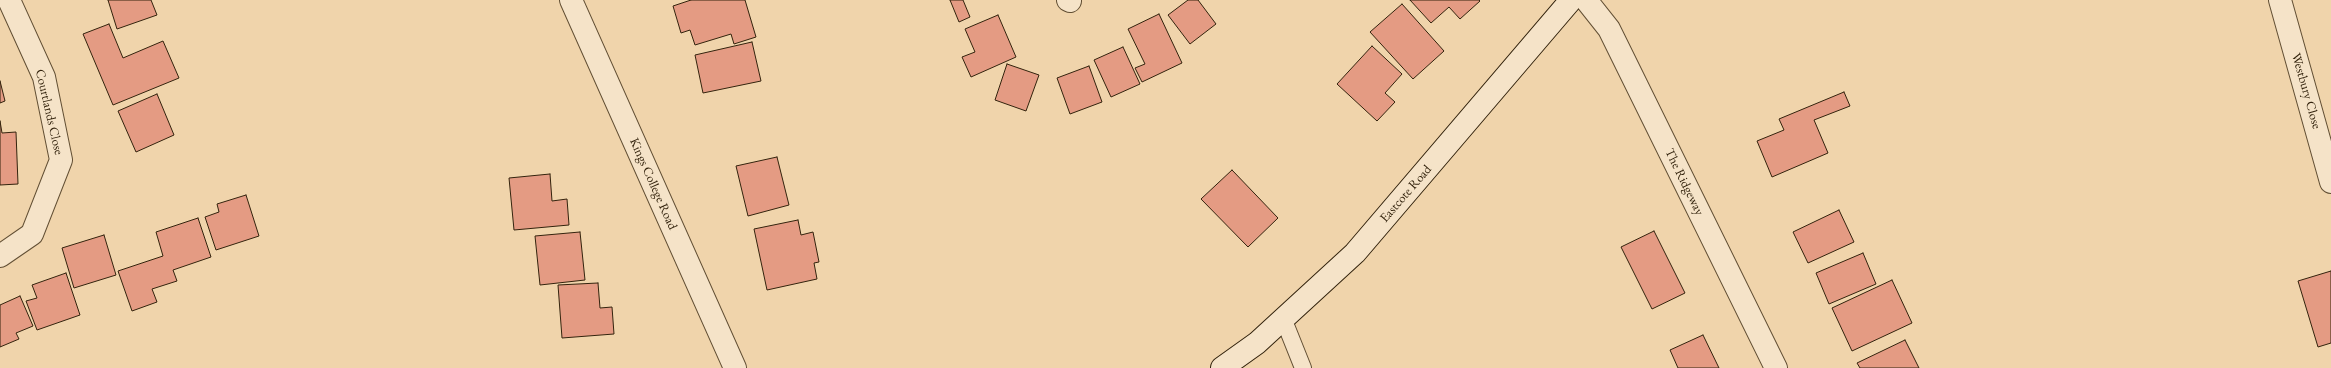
<!DOCTYPE html>
<style>
body{margin:0}
canvas{display:block;background:#f0d4ab}
</style>
<canvas width="2331" height="368"></canvas>
<script>
const context = document.querySelector('canvas').getContext('2d');
context.lineJoin = 'round';
function fill(path, color) {
  context.fillStyle = color;
  context.fill(path, 'evenodd');
}
function toPath(rows) {
  const path = new Path2D();
  for (const r of rows) {
    path.moveTo(r[0], r[1]);
    for (let i = 2; i < r.length; i += 2) path.lineTo(r[i], r[i + 1]);
  }
  return path;
}
function strokePath(path, color, width, dash) {
  context.strokeStyle = color;
  context.lineWidth = width;
  context.lineCap = dash ? 'butt' : 'round';
  context.setLineDash(dash || []);
  context.stroke(path);
}
function drawText(font, color, halo, rows, align = 'center') {
  context.font = font + ' "EB Garamond",serif';
  context.lineWidth = 3;
  context.setLineDash([]);
  context.textBaseline = 'middle';
  context.strokeStyle = halo;
  context.fillStyle = color;
  for (const [text, x, y, turn = 0] of rows) {
    context.save();
    context.translate(x, y);
    context.rotate((+turn || 0) * Math.PI / 180);
    context.textAlign = isNaN(turn) ? turn : align;
    if (halo) context.strokeText(text, 0, 0);
    context.fillText(text, 0, 0);
    context.restore();
  }
}
const building = toPath([
 [108,0,151,0,157,15,117,29,108,0],
 [691,0,745,0,756,37,734,44,731,34,695,45,690,30,681,33,673,6,691,0],
 [950,0,963,0,970,17,959,22,950,0],
 [1188,0,1198,0,1216,24,1190,44,1168,15,1188,0],
 [1410,0,1479,0,1480,1,1460,19,1449,7,1431,23,1410,0],
 [1402,4,1444,51,1413,79,1370,32,1402,4],
 [1159,14,1182,63,1142,82,1135,68,1145,64,1128,29,1159,14],
 [998,15,1016,57,971,77,962,57,975,52,965,29,998,15],
 [109,24,123,58,163,41,179,78,113,105,83,34,109,24],
 [752,42,761,81,703,93,695,55,752,42],
 [1372,46,1402,74,1385,93,1395,102,1377,121,1337,84,1372,46],
 [1123,47,1140,84,1111,97,1094,60,1123,47],
 [1007,64,1039,75,1026,111,995,100,1007,64],
 [1089,66,1102,102,1070,114,1057,78,1089,66],
 [0,81,5,101,0,103,0,81],
 [1844,92,1850,106,1814,120,1828,153,1772,177,1757,141,1784,130,1779,119,1844,92],
 [157,94,174,135,136,152,118,111,157,94],
 [0,121,2,133,16,132,18,184,0,185,0,121],
 [777,157,789,205,748,216,736,166,777,157],
 [1232,170,1278,218,1248,247,1201,199,1232,170],
 [550,174,552,201,567,199,569,225,514,230,509,178,550,174],
 [246,195,259,236,216,250,205,217,219,212,217,204,246,195],
 [1839,210,1854,242,1808,263,1793,232,1839,210],
 [198,218,211,257,173,270,177,281,152,289,157,302,132,311,118,271,163,256,156,232,198,218],
 [798,220,801,235,813,232,819,262,814,263,817,279,767,290,754,229,798,220],
 [1654,231,1685,293,1652,309,1621,247,1654,231],
 [580,232,585,280,540,285,535,236,580,232],
 [104,235,116,275,74,288,62,248,104,235],
 [1863,253,1876,284,1829,304,1816,273,1863,253],
 [2331,271,2331,343,2318,347,2298,281,2331,271],
 [66,273,80,315,37,330,26,301,37,298,32,285,66,273],
 [1892,280,1912,323,1852,351,1832,308,1892,280],
 [598,283,600,308,612,307,614,334,562,338,558,285,598,283],
 [20,296,33,326,16,333,19,339,0,347,0,305,20,296],
 [1703,335,1719,368,1678,368,1670,350,1703,335],
 [1905,340,1919,368,1860,368,1857,363,1905,340]
]);
fill(building, '#e49b83');
strokePath(building, '#33230d', 1);
const service = toPath([
 [1283,318,1303,368]
]);
const minor = toPath([
 [571,0,735,368],
 [1068,0,1070,1],
 [1586,0,1609,29,1776,368],
 [2280,0,2331,182],
 [0,256,32,234,61,160,44,77,9,0]
]);
const secondary = toPath([
 [1222,368,1257,343,1355,253,1571,0]
]);
strokePath(service, '#624f34', 18);
strokePath(minor, '#624f34', 24);
strokePath(secondary, '#33230d', 24);
strokePath(service, '#f5e3c8', 16);
strokePath(minor, '#f5e3c8', 22);
strokePath(secondary, '#f5e3c8', 22);
drawText('13px', '#33230d', '#f5e3c8', [
 ["Westbury Close",2306,91,74],
 ["Courtlands Close",49,112,77],
 ["The Ridgeway",1684,182,64],
 ["Kings College Road",653,184,66],
 ["Eastcote Road",1406,194,-49]
]);
</script>
